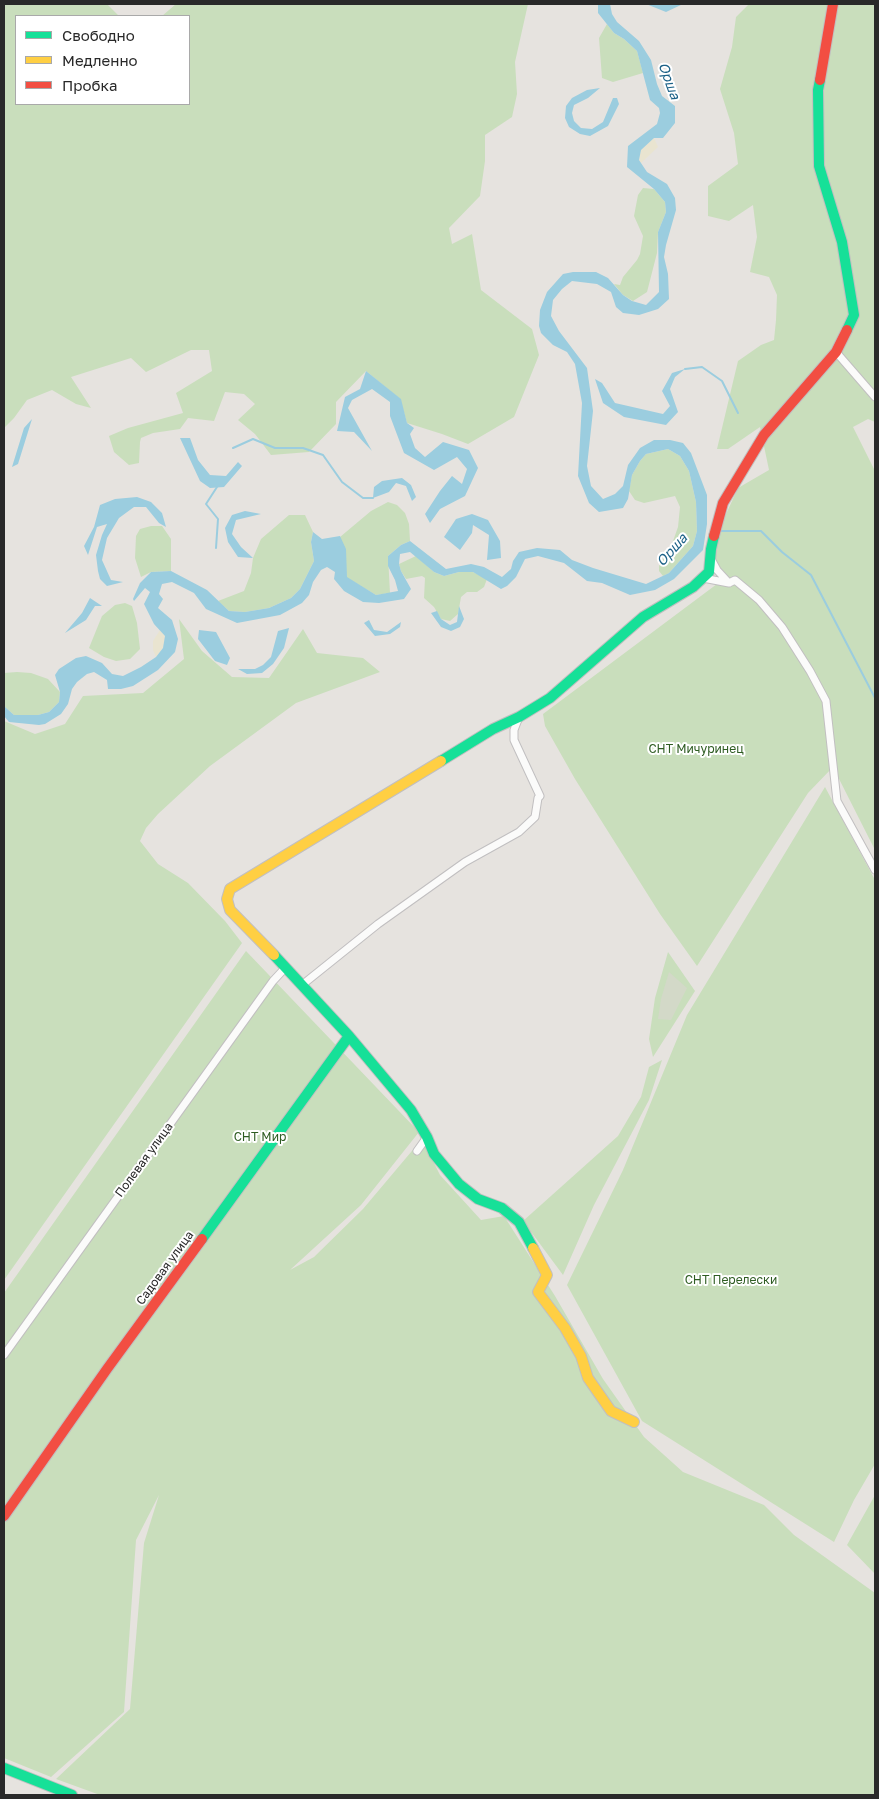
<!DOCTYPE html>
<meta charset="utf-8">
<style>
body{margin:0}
#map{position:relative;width:879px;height:1799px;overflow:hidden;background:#e6e3df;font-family:"Golos Text",sans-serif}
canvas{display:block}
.frame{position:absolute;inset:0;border:5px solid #292929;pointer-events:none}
.legend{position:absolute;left:15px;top:15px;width:175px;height:90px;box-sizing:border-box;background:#fff;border:1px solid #a9a9a9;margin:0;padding:6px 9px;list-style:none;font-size:15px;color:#292929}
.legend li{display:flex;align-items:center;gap:10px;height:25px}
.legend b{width:25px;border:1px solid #a9a9a9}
</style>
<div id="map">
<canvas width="879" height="1799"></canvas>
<div class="frame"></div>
<ul class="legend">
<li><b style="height:6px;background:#16e098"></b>Свободно</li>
<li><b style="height:6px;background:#ffcf43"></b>Медленно</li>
<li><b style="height:6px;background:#f24e42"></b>Пробка</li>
</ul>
</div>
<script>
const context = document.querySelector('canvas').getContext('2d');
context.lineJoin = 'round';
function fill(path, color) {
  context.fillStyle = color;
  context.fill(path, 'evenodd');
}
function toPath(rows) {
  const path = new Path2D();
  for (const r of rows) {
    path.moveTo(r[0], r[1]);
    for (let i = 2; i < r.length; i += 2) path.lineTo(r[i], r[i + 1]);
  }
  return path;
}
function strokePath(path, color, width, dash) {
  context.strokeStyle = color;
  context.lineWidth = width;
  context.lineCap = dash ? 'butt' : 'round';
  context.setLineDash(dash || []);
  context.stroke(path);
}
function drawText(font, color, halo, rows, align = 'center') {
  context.font = font + ' "Golos Text",sans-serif';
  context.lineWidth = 4;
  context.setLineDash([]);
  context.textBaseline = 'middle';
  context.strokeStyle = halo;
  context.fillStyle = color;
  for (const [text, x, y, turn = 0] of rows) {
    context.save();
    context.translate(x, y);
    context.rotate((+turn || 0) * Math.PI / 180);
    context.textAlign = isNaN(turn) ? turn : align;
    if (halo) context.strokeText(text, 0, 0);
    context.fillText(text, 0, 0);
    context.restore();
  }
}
fill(toPath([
 [4,4,107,4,119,16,16,16,16,104,189,104,189,16,162,16,176,4,528,4,515,62,517,94,512,117,485,135,485,161,480,196,449,228,452,244,472,234,481,290,532,329,539,355,514,417,468,444,442,434,407,423,400,399,366,371,336,402,336,424,309,452,271,455,255,434,238,420,255,404,244,394,225,392,214,421,188,418,180,429,153,433,141,438,140,442,139,463,129,465,114,452,109,436,128,428,183,413,176,393,212,371,209,350,191,350,146,372,131,358,71,377,91,408,76,404,52,390,27,400,14,418,4,428],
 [749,4,875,4,875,422,868,419,853,427,875,471,875,850,833,767,808,793,697,966,660,914,575,779,545,726,543,714,721,581,710,549,738,488,769,470,760,427,728,449,717,449,738,361,761,345,774,340,776,320,777,295,769,277,750,272,757,237,753,205,729,221,708,216,708,186,738,164,734,133,720,89,732,47,736,17],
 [607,24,614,33,624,39,637,51,643,73,613,82,602,78,599,38],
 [643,188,654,189,665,202,666,212,658,232,657,253,647,292,633,301,623,295,614,284,620,285,623,277,637,260,640,254,643,236,634,216,638,195],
 [668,449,680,456,689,471,696,502,697,531,693,546,669,573,663,576,659,571,659,566,672,544,678,527,680,507,675,496,644,503,635,500,629,491,632,475,640,461,646,454],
 [388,502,397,505,405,513,409,524,410,541,401,545,388,556,390,593,376,595,347,578,340,537,371,511],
 [289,515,305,515,313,532,311,542,314,561,300,589,291,598,269,608,245,612,229,611,218,601,244,591,251,573,253,558,261,539],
 [151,526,162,526,171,539,171,571,151,572,141,577,135,558,136,536,140,529],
 [416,556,434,572,444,576,459,572,473,572,487,579,484,587,477,592,467,592,461,597,458,614,450,621,441,619,434,607,424,598,425,578,422,576,406,579,401,571,399,564],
 [125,603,132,606,137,623,140,649,130,659,116,661,104,657,89,648,102,616,115,605],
 [179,619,202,651,232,677,269,678,303,629,317,653,363,658,380,672,296,703,210,766,158,814,146,828,140,841,158,864,188,883,225,921,242,943,4,1280,4,721,35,734,65,724,83,696,143,693,184,659],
 [17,672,31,673,48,679,60,692,59,702,49,712,38,715,14,715,4,706,4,673],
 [825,787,875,880,875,1464,854,1500,834,1542,642,1421,567,1285,623,1170,687,1015],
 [246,951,419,1132,361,1205,290,1270,314,1257,363,1209,422,1139,440,1175,481,1220,504,1216,555,1296,603,1379,644,1437,683,1472,764,1505,794,1535,875,1593,875,1795,100,1795,56,1779,130,1709,144,1543,159,1495,136,1540,124,1712,51,1777,4,1758,4,1293],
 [668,952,695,991,653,1057,649,1039,655,998],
 [662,1060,649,1100,594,1205,563,1275,523,1221,618,1136,641,1097,649,1067],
 [875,1495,875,1574,847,1545]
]), '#c9debc');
fill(toPath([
 [654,138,658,147,641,163,639,160,641,150],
 [160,630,165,636,163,648,156,657,153,650,153,641]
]), '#e9e4d0');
fill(toPath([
 [669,972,687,988,671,1020,658,1019,661,999]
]), '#d3d9c8');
fill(toPath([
 [598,4,610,4,612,14,617,22,639,41,651,60,657,84,662,96,675,106,675,123,663,138,654,138,641,150,639,160,647,172,667,184,675,198,676,210,666,245,664,257,668,274,669,299,658,309,639,315,623,313,616,307,611,292,597,284,572,281,562,289,553,300,551,316,559,331,587,368,593,411,587,466,591,486,603,499,615,494,623,486,628,465,640,448,654,440,670,440,683,443,691,453,707,495,707,524,703,550,674,579,655,590,630,595,602,583,587,581,564,563,538,556,525,559,516,577,507,586,501,589,473,572,459,572,444,576,434,572,410,552,400,554,399,564,401,571,411,589,404,599,379,603,363,602,344,591,334,579,335,572,327,567,321,570,313,582,309,595,302,603,280,615,237,623,206,609,194,593,172,582,162,584,159,594,163,599,158,608,172,620,178,639,175,652,158,670,133,686,121,689,108,689,107,680,94,672,87,674,77,682,72,689,68,704,61,714,45,724,39,725,9,722,4,716,4,706,14,715,38,715,49,712,59,702,60,692,55,675,59,669,76,658,86,656,102,663,112,674,123,676,141,667,156,657,163,648,165,636,154,624,144,604,150,592,145,588,134,601,133,599,140,583,151,572,171,571,207,590,229,611,245,612,269,608,291,598,300,589,314,561,311,542,313,532,322,539,340,536,346,549,347,577,376,595,398,591,395,580,388,566,388,556,401,545,410,541,446,569,471,564,484,567,502,577,511,569,513,561,519,552,537,548,560,550,572,560,593,568,646,584,669,573,693,546,697,531,696,502,689,471,680,456,668,449,646,454,640,461,632,475,628,499,623,508,599,512,589,503,578,476,582,403,575,364,567,352,553,345,541,333,539,326,540,310,547,292,563,274,573,272,596,272,608,278,623,295,632,301,646,305,659,292,658,232,666,212,665,202,654,189,627,167,628,146,657,124,660,113,659,108,650,100,637,51,624,39,614,33,598,13],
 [646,4,683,4,666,12],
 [600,88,588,98,574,105,572,113,574,121,581,128,592,129,603,122,613,98,617,98,619,104,608,126,590,136,580,134,569,127,565,118,566,106,572,98,587,90],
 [685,369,675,377,670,389,678,412,666,425,624,417,603,403,595,379,602,383,615,403,663,414,670,406,662,391,672,373],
 [366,371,401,399,407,423,414,428,410,434,415,448,425,457,443,442,469,450,478,468,465,496,440,509,430,523,425,514,440,491,452,476,462,484,467,469,457,457,434,470,404,453,390,416,390,402,372,389,352,400,348,408,372,451,354,432,337,431,345,397,360,389],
 [32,419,18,464,12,467,24,428],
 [180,438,190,438,198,460,210,475,226,476,238,462,242,466,224,487,210,488,200,481],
 [402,478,411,485,416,497,412,501,406,486,396,483,389,492,373,498,374,487,382,481],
 [137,497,151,502,162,513,166,527,159,523,146,507,134,507,119,518,107,538,102,560,111,580,123,582,107,586,100,579,98,571,96,555,102,535,107,524,97,527,88,555,84,546,94,527,100,505,115,499],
 [245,511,261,514,236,520,232,534,241,547,253,558,238,557,228,542,225,528,232,515],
 [472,514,488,520,500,541,501,558,487,560,489,535,473,525,472,533,460,550,444,537,456,519],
 [90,598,102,606,95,606,86,620,65,633,82,613],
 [459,606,464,619,460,627,451,631,441,627,431,613,437,611,441,619,450,625,457,622],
 [369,620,374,630,387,632,401,622,400,627,390,634,375,636,364,623],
 [289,628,284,648,273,664,262,673,247,674,238,669,255,669,263,665,271,657,278,631],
 [199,630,216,632,230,658,227,665,215,661,198,639]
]), '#9bcddf');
strokePath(toPath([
 [685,369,702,367,722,381,738,413],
 [233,448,253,439,275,448,303,448,323,455,342,482,363,498,373,498],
 [719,531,761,531,782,552,811,575,875,698],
 [216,548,218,519,206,504,217,487]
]), '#9bcddf', 2);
const street = toPath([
 [836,352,875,397],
 [711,559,717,570,729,583,735,580,759,600,782,627,810,671,826,701,837,801,875,870],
 [703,578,729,583],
 [302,985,378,924,465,862,519,832,535,817,538,798,540,796,514,740,514,730,519,717],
 [417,1151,427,1137],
 [4,1355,273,981,286,967]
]);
const fast = toPath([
 [820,80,818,90,819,166,842,242,854,315,847,330],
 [441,761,493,729,519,717,550,698,643,617,693,587,709,572,711,549,714,536],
 [274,955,349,1036,411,1110,427,1137,434,1154,459,1184,478,1199,502,1208,519,1222,533,1248],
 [202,1239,349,1036],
 [4,1768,72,1795]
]);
const slow = toPath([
 [274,955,230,910,227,899,230,889,441,761],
 [533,1248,547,1275,538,1292,565,1328,581,1356,588,1378,611,1411,634,1422]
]);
const jam = toPath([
 [820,80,833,4],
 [714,536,723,503,764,435,836,352,847,330],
 [4,1516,107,1369,202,1239]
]);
strokePath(street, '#c1bfc0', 9);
strokePath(fast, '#c1bfc0', 12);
strokePath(slow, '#c1bfc0', 12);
strokePath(jam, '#c1bfc0', 12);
strokePath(street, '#fbfbfa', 7);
strokePath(fast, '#16e098', 10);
strokePath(slow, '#ffcf43', 10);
strokePath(jam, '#f24e42', 10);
drawText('12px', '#2e5c22', '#fff', [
 ["СНТ Мичуринец",696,749],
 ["СНТ Мир",260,1137],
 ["СНТ Перелески",731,1280]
]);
drawText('12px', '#292929', '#fff', [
 ["Полевая улица",144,1160,-54],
 ["Садовая улица",165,1268,-54]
]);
drawText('italic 14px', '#1d6288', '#fff', [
 ["Орша",669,81,70],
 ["Орша",672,550,-48]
]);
</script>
